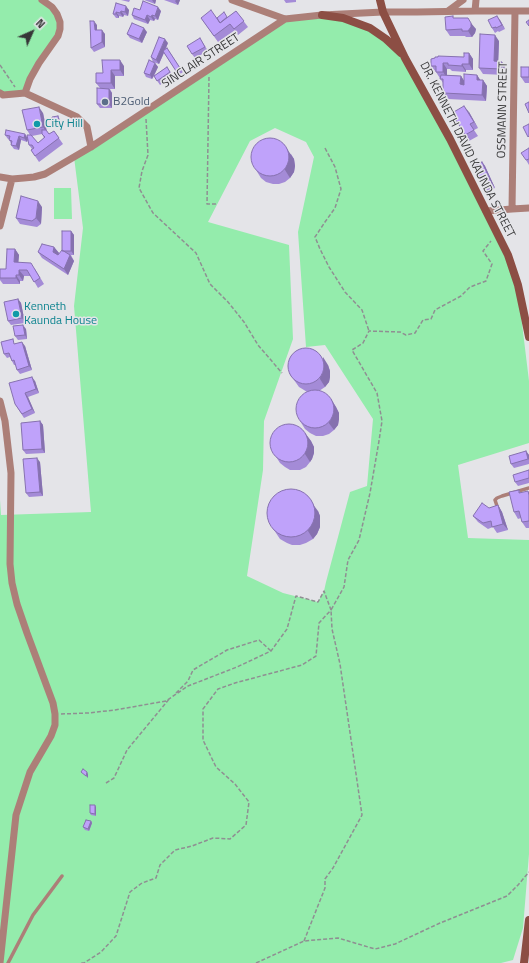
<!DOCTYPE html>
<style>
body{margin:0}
#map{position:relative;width:529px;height:963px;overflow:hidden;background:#e4e4e8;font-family:"Titillium Web",sans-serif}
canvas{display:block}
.north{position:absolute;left:12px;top:12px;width:40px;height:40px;-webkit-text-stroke:3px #e4e4e8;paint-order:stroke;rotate:45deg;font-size:11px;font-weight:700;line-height:16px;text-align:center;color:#363637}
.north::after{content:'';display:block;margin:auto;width:14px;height:18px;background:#363637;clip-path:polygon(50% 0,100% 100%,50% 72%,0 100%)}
</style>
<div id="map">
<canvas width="529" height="963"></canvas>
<div class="north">N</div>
</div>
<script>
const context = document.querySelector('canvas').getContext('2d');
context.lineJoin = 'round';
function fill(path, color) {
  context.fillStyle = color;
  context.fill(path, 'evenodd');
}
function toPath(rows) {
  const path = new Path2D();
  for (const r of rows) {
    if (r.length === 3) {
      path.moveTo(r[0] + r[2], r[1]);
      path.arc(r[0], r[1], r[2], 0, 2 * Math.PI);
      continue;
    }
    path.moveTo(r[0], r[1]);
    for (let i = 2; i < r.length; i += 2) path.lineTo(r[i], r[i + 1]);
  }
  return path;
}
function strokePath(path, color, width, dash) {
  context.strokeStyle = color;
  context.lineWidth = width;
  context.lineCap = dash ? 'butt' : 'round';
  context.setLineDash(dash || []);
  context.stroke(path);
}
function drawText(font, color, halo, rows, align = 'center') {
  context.font = font + ' "Titillium Web",sans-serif';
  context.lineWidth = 3;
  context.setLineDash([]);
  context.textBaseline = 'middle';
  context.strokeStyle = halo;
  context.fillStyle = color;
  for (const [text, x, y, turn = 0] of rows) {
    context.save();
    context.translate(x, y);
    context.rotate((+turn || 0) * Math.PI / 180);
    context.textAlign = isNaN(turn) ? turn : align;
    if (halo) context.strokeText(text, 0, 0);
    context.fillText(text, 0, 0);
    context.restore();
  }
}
fill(toPath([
 [0,0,42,0,52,7,60,29,25,93,0,93],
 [322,15,370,28,405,58,508,255,519,299,529,381,529,443,458,465,468,538,529,540,529,854,523,928,513,960,501,963,0,963,0,500,1,515,91,512,74,306,83,228,74,157,285,19],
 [275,128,306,142,314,157,298,232,306,347,325,345,373,419,367,486,350,492,326,582,324,591,318,602,283,593,247,576,263,470,264,421,293,339,289,245,208,222,250,141],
 [54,188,71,188,72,219,54,219]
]), '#94ecac');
strokePath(toPath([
 [0,65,15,87],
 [209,77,207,204,218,204],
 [146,119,148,155,142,171,139,188,153,213,196,253,210,284,228,302,244,322,258,345,282,373],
 [325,148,335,167,341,189,335,208,325,222,315,237,320,249,329,267,345,292,362,310,369,331],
 [176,693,188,681,193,670,227,650,259,640,271,651],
 [61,714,88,713,115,710,166,701,188,686,237,667,271,651,287,629,296,596,318,602,324,591,331,610,319,623,316,656,302,665,235,683,218,689,203,709,203,740,216,767,235,784,249,802,246,825,230,839,213,838,192,846,175,850,160,865,156,878,142,883,130,892,116,936,101,952,84,963,80,963],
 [106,783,114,778,127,750,170,698],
 [304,941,325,888,325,879,333,868,362,815,340,664,332,629,331,610,344,587,348,560,359,540,370,493,379,441,382,421,377,393,352,350,363,343,369,331,400,332,406,335,415,333,423,320,431,319,435,310,461,296,470,287,486,281,492,264,483,251,491,241],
 [256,963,304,941,338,938,375,949,395,944,440,923,507,896,518,885,529,872]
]), '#8f8f92', 1.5, [4, 2]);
strokePath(toPath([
 [498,509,495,500,497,498,502,496,529,488],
 [8,963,33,915,62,876]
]), '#ac7f78', 3.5);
strokePath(toPath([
 [232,0,285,19,322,15,383,12,417,12,475,11,529,11],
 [448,11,463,0],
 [475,11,476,0],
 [0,93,3,95,25,93,77,117,87,127,91,147],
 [25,93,30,79,39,63,58,36,60,29,60,22,57,14,52,7,42,0],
 [0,177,12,179,24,178,34,177,45,174,91,147,285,19],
 [512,209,515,11],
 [486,211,512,209,529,208],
 [0,226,12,179],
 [0,401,5,421,11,473,10,564,12,583,17,604,27,633,53,703,55,714,55,725,51,736,30,772,16,815,0,963]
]), '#ac7f78', 7);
strokePath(toPath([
 [380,0,383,12,405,58,450,139,508,255,518,285,529,337],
 [322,15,343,18,370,28,386,39,401,53],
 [524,963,529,920]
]), '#8c4e44', 8);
fill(toPath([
 [121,0,130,0,129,2],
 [144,0,156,0,155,4],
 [164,0,180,0,178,5],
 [284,0,296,0,296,2,286,3],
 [116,3,129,10,128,16,124,15,123,17,119,16,119,18,116,18,113,14],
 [140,10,161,11,158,20,155,19,154,21,150,20,148,24,134,19,132,15],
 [236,11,248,27,238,35,235,30,218,42,201,18,228,17],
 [454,18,476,29,475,33,472,37,466,37,465,36,450,36,446,30],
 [500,20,505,29,499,32,498,31,495,33,492,28],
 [97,25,97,30,105,34,105,47,94,52,91,48],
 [147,32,142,43,130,38,127,34],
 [200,38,208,51,195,58,192,54],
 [499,41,498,62,506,68,506,75,483,74,479,68],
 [168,43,165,50,167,48,183,72,179,75,164,53,159,64,153,62,151,57],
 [469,53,473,59,473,70,466,70,466,72,452,71,450,69,447,69,447,75,461,76,464,81,477,75,480,80,483,80,487,86,486,101,448,99,444,93,444,92,443,90,443,83,436,72,431,66,464,57],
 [155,63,158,67,154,76,167,67,173,76,160,85,154,76,152,79,146,77,144,73],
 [124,66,124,76,115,76,115,89,110,89,112,93,112,108,100,108,97,104,100,88,96,83,103,73],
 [529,67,529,83,525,83,521,77],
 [469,112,478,128,474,130,478,136,469,141,465,135],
 [43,113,47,131,49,134,54,131,63,144,39,162,31,150,32,149,29,145,30,135,27,130],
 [42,134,44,138,38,143,32,136],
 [59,118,62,127,56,128,54,126],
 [25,134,28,139,27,142,21,140,19,150,14,149,11,145,11,144,9,139,8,139,5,135],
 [529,148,529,165,526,160],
 [291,154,294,159,295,166,294,172,290,178,285,182,279,184,273,184,266,182,261,178,256,170],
 [482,162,485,166,495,188,487,191,484,187],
 [42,207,41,224,37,227,20,224,16,218],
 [71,231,74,235,74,255,71,255,74,261,68,275,42,258,38,252,54,247,59,253,58,255,62,251],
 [15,249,19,255,18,262,35,269,44,284,38,288,31,276,24,276,23,281,20,281,20,284,3,284,0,280,0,269,6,269],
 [18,299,21,303,25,323,11,325,8,321],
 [26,329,27,339,18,340,15,336],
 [16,343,16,344,25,346,32,370,20,374,17,370,16,365,14,365,10,357,7,358,4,354],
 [328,365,330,371,330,377,329,382,325,387,319,391,331,399,336,407,339,413,339,419,338,425,334,430,329,434,323,436,316,436,310,433,305,429,300,421,307,392,304,390,299,387,289,373],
 [35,381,39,393,28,397,35,413,24,418,15,404],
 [40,421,43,425,45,453,26,454,23,450],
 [305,433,311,441,314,447,314,453,312,459,310,462,306,467,300,470,290,470,285,467,280,463,275,455],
 [526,451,529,455,529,464,514,468,511,464],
 [40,462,43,496,29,497,26,493],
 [529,470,529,483,518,486,515,482],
 [519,490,521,493,529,492,529,528,526,528,522,522,521,518,518,519,514,512],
 [498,505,502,512,508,530,497,533,493,527,488,529,478,522,473,516,489,508],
 [318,511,320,516,320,527,317,534,313,539,306,543,300,545,292,545,287,543,280,539,272,527],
 [96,807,96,816,91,815,90,813],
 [91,821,92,823,89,831,85,830,83,827]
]), '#a48bd7');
fill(toPath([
 [152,0,156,0,155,4],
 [176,0,180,0,178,5,175,1],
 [126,6,129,10,128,16,125,12],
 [158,7,161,11,158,20,155,16],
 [121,11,124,15,123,17,120,13],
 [116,12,119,16,119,18,116,14],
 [147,15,150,20,148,24,145,20],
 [152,15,155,19,154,21,151,17],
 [497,16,500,20,505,29,502,25],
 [94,21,97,25,97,34,95,30],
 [471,23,476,29,475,33,472,37,468,31],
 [144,28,147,32,142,43,139,39],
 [102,30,105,34,105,47,102,42],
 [495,35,499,41,498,68,494,61],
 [165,39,168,43,159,64,156,60],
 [469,53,473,59,473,70,469,64],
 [120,60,124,66,124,76,120,70],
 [502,62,506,68,506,75,501,69],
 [155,63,158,67,152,79,150,75],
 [443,63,447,69,447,78,443,72],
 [462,64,466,70,466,72,462,66],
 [111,70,115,76,115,89,111,83],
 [477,75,481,81,477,80],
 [461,76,465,82,464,91,460,84],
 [483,80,487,86,486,101,482,95],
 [109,89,112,93,112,108,109,104],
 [464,106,469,112,478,128,474,122],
 [39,107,43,113,47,133,43,127],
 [58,116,59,118,62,127,60,125],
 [25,134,28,139,27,142,24,138],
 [19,136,21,140,19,150,16,146],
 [285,146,294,159,295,166,294,172,290,178,285,170],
 [482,162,485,166,495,188,492,184],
 [38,201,42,207,41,224,36,218],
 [71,231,74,235,74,255,71,251],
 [54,247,59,253,57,258,53,252],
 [15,249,19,255,18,268,14,262],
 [70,255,74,261,68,275,64,269],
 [19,270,24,276,23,281,19,275],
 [16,275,20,281,20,284,16,278],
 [18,299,21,303,25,323,22,318],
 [23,325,26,329,27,339,25,335],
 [22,342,25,346,32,370,29,366],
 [323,357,328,365,330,371,330,377,329,382,325,387,320,379],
 [32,377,35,381,39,393,36,389],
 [25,393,28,397,35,413,32,409],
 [331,399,336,407,339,413,339,419,338,425,334,430,328,422],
 [40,421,43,425,45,453,42,449],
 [305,433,311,441,314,447,314,453,312,459,310,462,305,454],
 [526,451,529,455,529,460,528,459],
 [37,458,40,462,43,496,40,492],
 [312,503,318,511,320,516,320,527,317,534,313,539,308,531],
 [498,505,502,512,508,530,503,524],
 [87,772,88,774,88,778,86,776],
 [95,805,96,807,96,816,95,814],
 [91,821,92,823,89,831,88,829]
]), '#8671af');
const building = toPath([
 [143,1,158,7,155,16,152,15,151,17,147,15,145,20,132,15,134,8,140,10,143,1],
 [116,3,126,6,125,12,121,11,120,13,116,12,116,14,113,14,116,3],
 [211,10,220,23,236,11,244,21,234,29,230,24,214,36,201,18,211,10],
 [224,12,227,17,220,23,217,18,224,12],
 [453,16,453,18,468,18,471,23,471,27,468,31,462,31,462,29,446,30,445,17,453,16],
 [497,16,502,25,496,28,496,27,492,28,488,20,497,16],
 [529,20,529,26,526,22,529,20],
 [90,21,94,21,95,30,102,30,102,42,91,48,90,21],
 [132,23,144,28,139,39,127,34,132,23],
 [480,34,495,35,494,61,502,62,501,69,479,68,480,34],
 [159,37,165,39,156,60,151,57,159,37],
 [200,38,205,47,192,54,187,46,200,38],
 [167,48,180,68,176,71,163,51,167,48],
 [464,53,469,53,469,64,462,64,462,66,448,65,448,63,443,63,443,72,436,72,436,66,431,66,431,59,435,58,435,57,438,57,438,56,464,57,464,53],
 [102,60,120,60,120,70,111,70,111,83,96,83,96,73,103,73,102,60],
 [149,60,155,63,150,75,144,73,149,60],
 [167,67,170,72,157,81,154,76,167,67],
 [521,67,529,67,529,77,521,77,521,67],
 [464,74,477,75,477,80,483,80,482,95,444,93,444,90,443,90,443,79,440,79,441,75,461,76,460,84,464,85,464,74],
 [97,88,109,89,109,104,97,104,97,88],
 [529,102,529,113,525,104,529,102],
 [464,106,474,122,470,124,474,130,465,135,452,113,464,106],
 [39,107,43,127,27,130,22,110,39,107],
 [58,116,60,125,54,126,52,117,58,116],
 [529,124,529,136,528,137,523,127,529,124],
 [6,130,25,134,24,138,19,136,16,146,11,145,12,141,9,140,10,136,5,135,6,130],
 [42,130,46,130,49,134,54,131,59,138,35,156,31,150,34,148,32,145,29,145,27,135,31,135,38,143,45,137,42,134,42,130],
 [270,157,19],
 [529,148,529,159,526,160,521,153,529,148],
 [482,162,492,184,484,187,474,166,482,162],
 [21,196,38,201,36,218,32,221,16,218,21,196],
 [62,231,71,231,71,251,62,251,62,231],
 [42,244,54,247,53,252,58,255,62,250,70,255,64,269,38,252,42,244],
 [7,249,15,249,14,262,31,263,40,278,34,282,27,270,19,270,19,275,16,275,16,278,0,278,0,269,6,269,7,249],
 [18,299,22,318,8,321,4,302,18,299],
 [23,325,25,335,15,336,13,326,23,325],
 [13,339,14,344,22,342,29,366,17,370,14,360,12,361,9,353,4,354,1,342,13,339],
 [306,366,18],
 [32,377,36,389,25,393,32,409,22,414,15,404,9,383,32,377],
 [315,409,19],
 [40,421,42,449,23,450,21,423,40,421],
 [289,443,19],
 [526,451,528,459,511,464,509,456,526,451],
 [37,458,40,492,26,493,23,459,37,458],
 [529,470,529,478,515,482,513,475,529,470],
 [291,513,24],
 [519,490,519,493,528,491,529,495,529,521,522,522,519,511,514,512,509,492,519,490],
 [482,503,489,508,498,505,503,524,492,527,491,521,483,523,473,516,482,503],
 [83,769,87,772,86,776,81,772,83,769],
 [90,805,95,805,95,814,90,813,90,805],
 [86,820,91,821,88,829,83,827,86,820]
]);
fill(building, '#bfa2fa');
strokePath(building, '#8671af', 1);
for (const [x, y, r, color] of [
 [105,102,4,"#5c6f8a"],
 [37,124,4,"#0f9aa8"],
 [16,314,4,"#0f9aa8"]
]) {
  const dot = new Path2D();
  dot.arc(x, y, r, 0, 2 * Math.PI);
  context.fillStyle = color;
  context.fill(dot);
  strokePath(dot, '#e4e4e8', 1.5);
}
drawText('12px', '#363637', '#e4e4e8', [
 ["SINCLAIR STREET",201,61,-33],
 ["OSSMANN STREET",503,110,-89],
 ["DR. KENNETH DAVID KAUNDA STREET",467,150,63]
]);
drawText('12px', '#4e5e75', '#e4e4e8', [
 ["B2Gold",113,102]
], 'left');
drawText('12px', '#0d838f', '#e4e4e8', [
 ["City Hill",45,124],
 ["Kenneth",24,307],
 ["Kaunda House",24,321]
], 'left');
</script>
